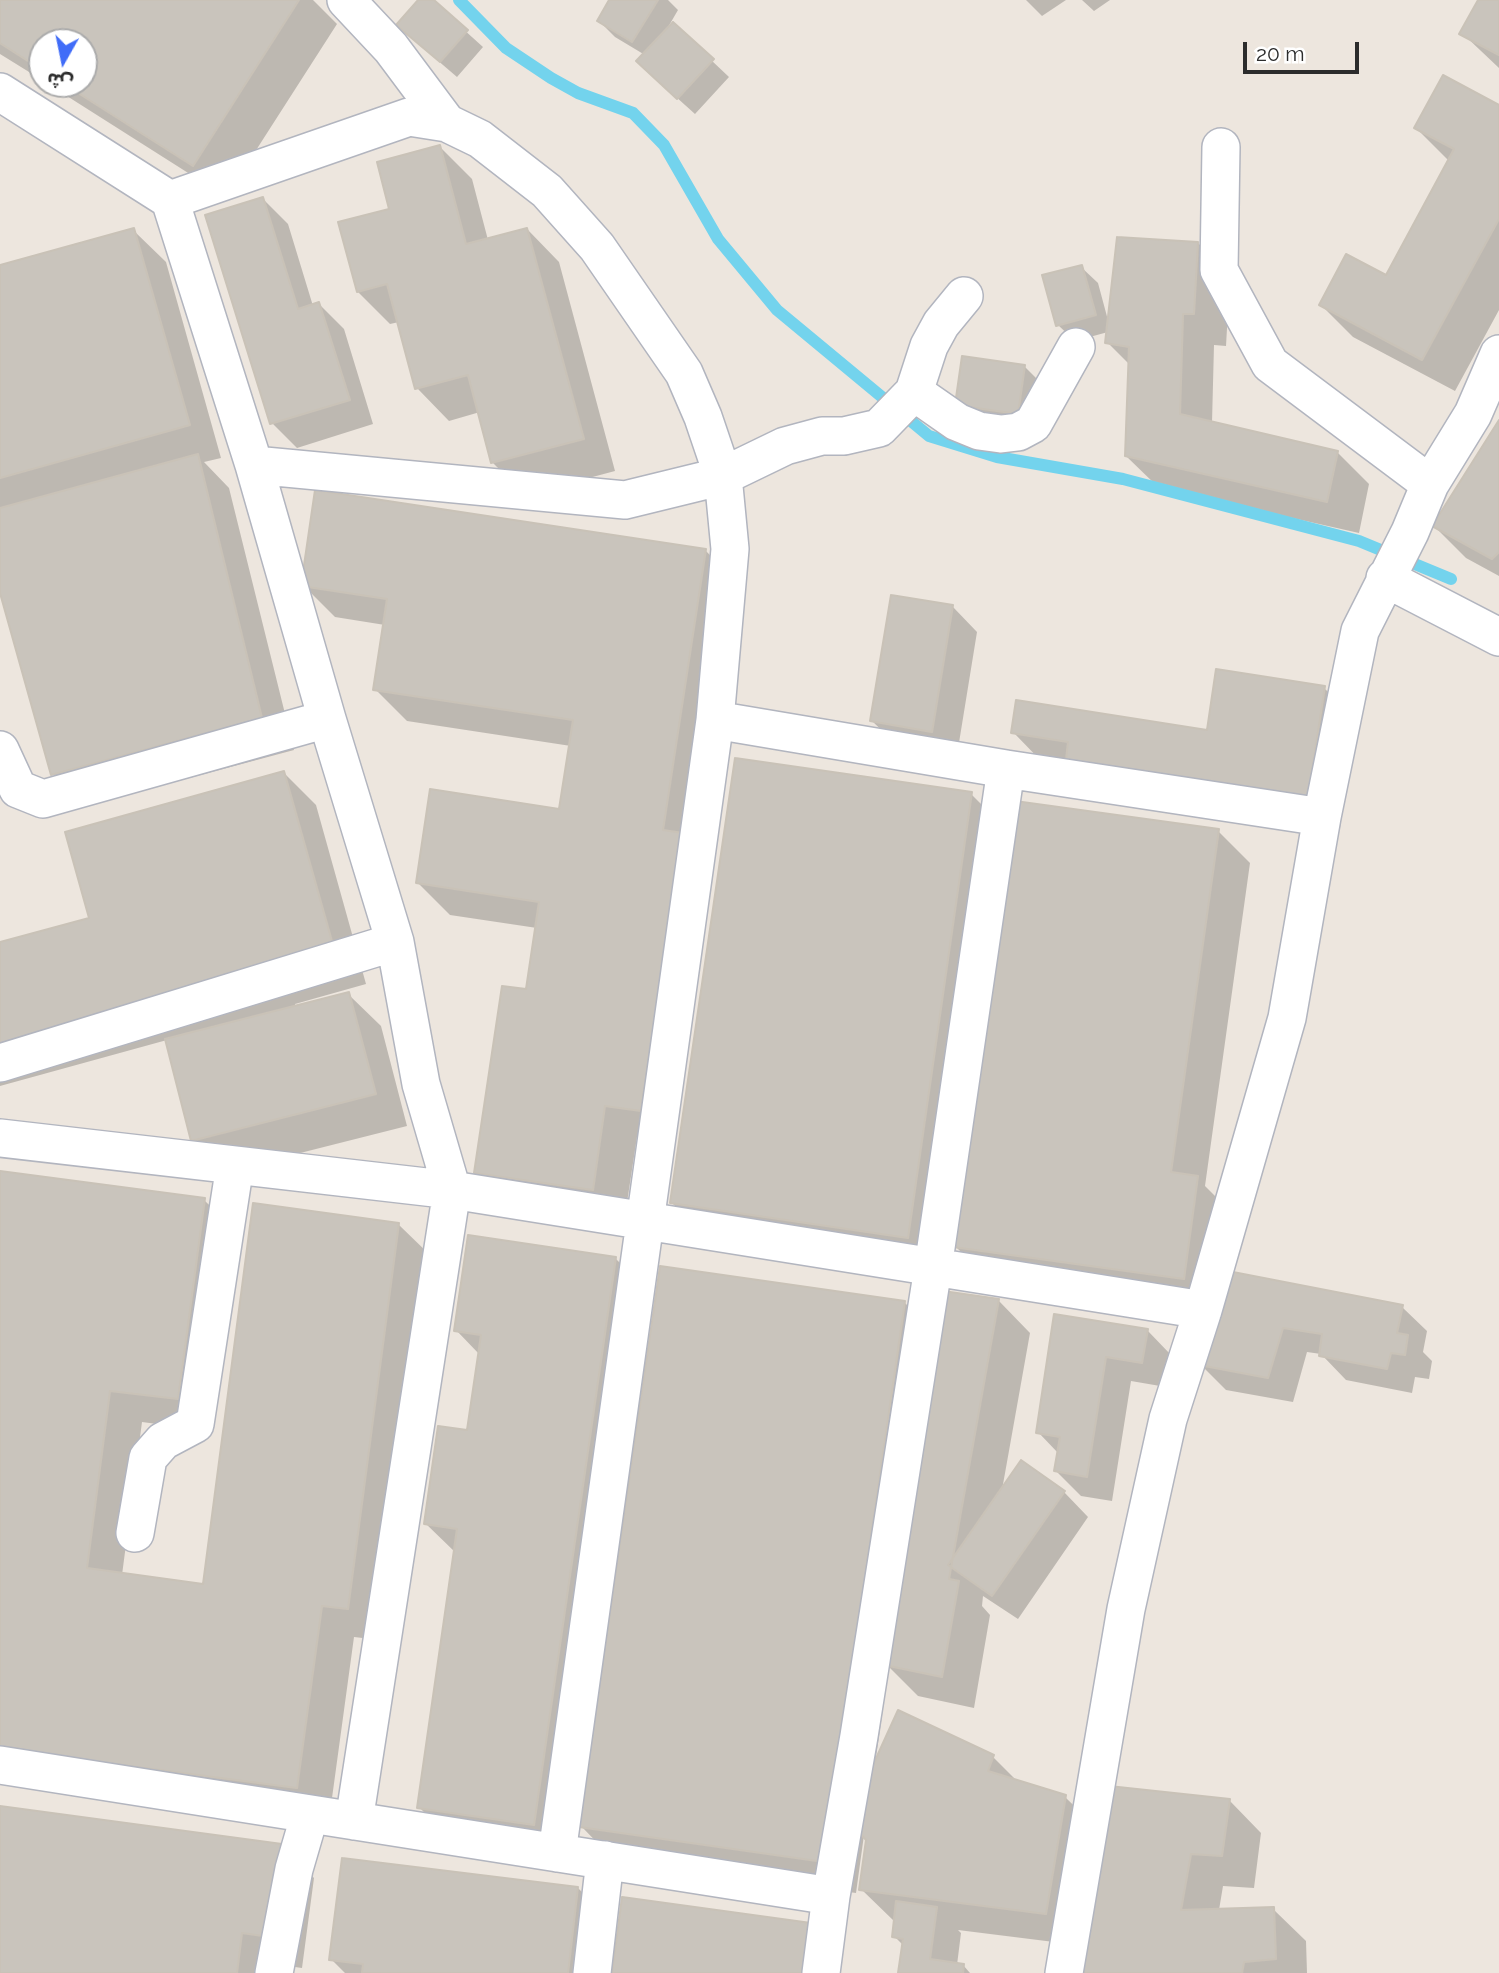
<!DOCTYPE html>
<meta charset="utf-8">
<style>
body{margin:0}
#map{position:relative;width:1499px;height:1973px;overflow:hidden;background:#ede6de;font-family:Raleway,"Noto Sans Arabic",sans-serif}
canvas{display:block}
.north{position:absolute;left:28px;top:28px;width:70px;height:70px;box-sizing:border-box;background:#fff;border:2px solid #ababab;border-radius:50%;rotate:189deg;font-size:19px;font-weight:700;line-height:28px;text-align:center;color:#2c2c2c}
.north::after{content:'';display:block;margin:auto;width:24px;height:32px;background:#406cf8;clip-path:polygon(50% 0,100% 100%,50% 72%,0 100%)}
.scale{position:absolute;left:1243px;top:42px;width:116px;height:32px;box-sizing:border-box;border:4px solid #2c2c2c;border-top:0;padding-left:9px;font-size:21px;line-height:24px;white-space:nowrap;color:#2c2c2c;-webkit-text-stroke:5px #fff;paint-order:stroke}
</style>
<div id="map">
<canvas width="1499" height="1973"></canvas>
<div class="north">ش</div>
<div class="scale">20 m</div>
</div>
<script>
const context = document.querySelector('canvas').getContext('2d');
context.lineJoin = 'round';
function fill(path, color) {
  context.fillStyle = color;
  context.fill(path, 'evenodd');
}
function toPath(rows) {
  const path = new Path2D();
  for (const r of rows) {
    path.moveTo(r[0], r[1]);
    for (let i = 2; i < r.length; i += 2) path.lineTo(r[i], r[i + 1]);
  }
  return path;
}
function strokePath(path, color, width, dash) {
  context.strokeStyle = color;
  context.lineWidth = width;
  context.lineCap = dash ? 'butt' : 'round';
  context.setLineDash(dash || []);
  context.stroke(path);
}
fill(toPath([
 [0,0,313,0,337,24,226,197,48,84,84,84,84,42,42,42,42,80,0,54],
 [420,0,431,0,483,47,457,77,415,41],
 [611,0,668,0,678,10,667,29,673,24,729,77,695,114,655,78,645,55,615,37,599,21],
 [1026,0,1066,0,1042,16],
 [1082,0,1110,0,1094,11],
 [1480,0,1499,0,1499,68,1462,33],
 [1499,107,1499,310,1455,391,1353,337,1321,305,1386,277,1449,161,1416,128],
 [440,147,472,179,488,240,527,229,559,262,615,471,525,495,493,463,480,412,449,421,417,388,399,322,390,324,358,292,391,210],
 [263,199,288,224,313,306,319,304,344,329,373,424,297,448,272,423],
 [133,230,166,262,221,458,204,462,229,488,294,750,85,806,53,774,0,586,0,267],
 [1198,243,1230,276,1226,346,1214,345,1212,423,1337,452,1369,484,1359,533,1159,488,1126,456,1130,365,1107,342,1108,332,1075,341,1058,325,1081,267,1098,283,1109,324],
 [1024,366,1041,383,1035,429,973,421,957,404],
 [1499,425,1499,576,1466,558,1434,526],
 [705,550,737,583,696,849,714,867,672,1142,637,1137,624,1222,508,1205,476,1172,527,991,537,928,450,915,418,883,561,811,571,746,407,721,375,689,385,625,335,617,303,585],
 [953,607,977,632,957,755,897,745,872,721],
 [1324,688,1357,720,1340,828,1100,792,1045,765,1013,732,1209,732],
 [284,773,316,805,366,984,295,1004,296,1007,348,994,381,1026,407,1126,225,1172,193,1140,167,1040,0,1086,0,944,91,919],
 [971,794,1003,826,940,1269,704,1235,672,1203],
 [1218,831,1250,863,1205,1186,1229,1210,1216,1310,987,1278,955,1246],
 [0,1173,204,1200,237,1232,210,1431,142,1422,122,1575,204,1586,398,1224,431,1256,380,1640,354,1637,329,1820,0,1776],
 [616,1259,648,1291,566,1856,451,1840,419,1807,456,1553,425,1523,469,1432,480,1355,456,1330],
 [1234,1274,1402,1307,1427,1331,1423,1352,1432,1361,1429,1379,1415,1377,1412,1393,1346,1380,1321,1354,1307,1352,1293,1402,1226,1390,1201,1365],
 [998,1300,1030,1333,1002,1490,1064,1492,1088,1517,1018,1619,983,1596,982,1606,990,1615,974,1708,918,1696,889,1667,875,1764,993,1757,1018,1782,1065,1797,1098,1829,1078,1945,958,1930,961,1933,957,1965,963,1965,970,1973,900,1973,904,1946,894,1936,895,1922,861,1889,868,1839,864,1835,856,1893,613,1859,581,1826,904,1302,938,1336],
 [1056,1316,1147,1330,1171,1355,1166,1387,1131,1381,1112,1501,1081,1496,1056,1471,1059,1454,1038,1432],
 [1229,1800,1261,1833,1254,1888,1223,1886,1219,1910,1273,1909,1306,1941,1307,1973,1083,1973],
 [0,1808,282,1846,314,1878,302,1968,274,1964,273,1973,0,1973],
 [578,1888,610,1921,603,1973,345,1973,331,1959]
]), '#0003');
strokePath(toPath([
 [459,0,506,48,551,78,578,93,633,113,664,145,718,239,777,310,929,436,997,457,1123,479,1359,541,1451,579]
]), '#73d3ed', 12);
const building = toPath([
 [0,0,299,0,193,166,64,84,84,84,84,42,42,42,42,70,0,43,0,0],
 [418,0,434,0,468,30,440,62,396,25,418,0],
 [609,0,658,0,632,42,597,21,609,0],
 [1478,0,1499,0,1499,55,1459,34,1478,0],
 [673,22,714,59,677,99,636,61,673,22],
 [1443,75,1499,105,1499,219,1422,360,1319,305,1346,254,1386,275,1454,149,1414,128,1443,75],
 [440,145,466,244,527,228,584,439,491,463,468,375,415,389,387,284,357,292,338,222,389,209,377,162,440,145],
 [263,197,298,309,319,302,350,400,270,424,205,215,263,197],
 [134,228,190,425,0,478,0,265,134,228],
 [1117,237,1198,242,1194,314,1183,314,1180,414,1338,451,1327,502,1125,456,1129,347,1105,343,1117,237],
 [1082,265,1096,315,1056,326,1042,275,1082,265],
 [962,356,1025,365,1018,414,955,405,962,356],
 [1499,420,1499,552,1492,559,1432,526,1499,420],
 [198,454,262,718,51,775,0,593,0,508,198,454],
 [315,490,706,549,663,830,683,833,641,1111,605,1106,593,1190,474,1173,502,986,526,989,539,902,416,883,430,789,559,809,573,720,373,690,387,599,301,586,315,490],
 [891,595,953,605,932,732,870,721,891,595],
 [1216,669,1325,686,1308,797,1066,760,1068,742,1011,733,1016,700,1207,730,1216,669],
 [735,758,972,792,908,1238,670,1203,735,758],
 [284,771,335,952,0,1045,0,942,89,918,65,832,284,771],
 [1015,801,1219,829,1171,1172,1198,1176,1184,1279,953,1247,1015,801],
 [349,992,376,1094,191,1141,165,1039,349,992],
 [0,1171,205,1198,178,1399,110,1391,87,1568,203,1584,253,1203,399,1223,348,1609,322,1606,297,1788,0,1749,0,1171],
 [468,1235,616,1257,534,1825,417,1808,457,1529,424,1524,438,1426,467,1430,481,1335,454,1331,468,1235],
 [660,1266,905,1301,824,1862,579,1827,660,1266],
 [1233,1272,1403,1305,1397,1333,1408,1335,1405,1355,1391,1353,1387,1369,1319,1356,1322,1334,1283,1328,1268,1378,1199,1365,1233,1272],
 [943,1291,999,1299,949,1579,959,1581,942,1677,884,1665,943,1291],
 [1054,1314,1148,1329,1142,1363,1106,1357,1087,1477,1054,1471,1060,1437,1036,1433,1054,1314],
 [1021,1460,1065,1491,992,1596,948,1565,1021,1460],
 [898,1710,994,1755,988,1771,1066,1795,1046,1914,859,1890,866,1840,848,1820,898,1710],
 [1109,1786,1230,1799,1222,1856,1191,1854,1181,1910,1274,1907,1276,1959,1244,1962,1242,1973,1081,1973,1109,1786],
 [0,1806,282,1844,270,1937,242,1933,237,1973,0,1973,0,1806],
 [342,1858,578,1887,568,1973,362,1973,363,1964,329,1960,342,1858],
 [622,1897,811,1923,804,1973,612,1973,622,1897],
 [896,1901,937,1907,930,1959,964,1964,963,1973,898,1973,903,1939,892,1937,896,1901]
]);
fill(building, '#c9c4bc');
strokePath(building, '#c9c2b7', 2);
const minor = toPath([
 [346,0,391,48,447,123],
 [0,92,170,200,254,465],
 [1221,147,1219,270,1270,364,1430,484],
 [170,200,409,117,447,123,480,139,547,191,597,247,684,373,703,417,723,476,785,446,822,436,844,436,879,428,914,392],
 [964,296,941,324,929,346,914,392,957,422,979,431,1001,434,1018,432,1033,424,1076,347],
 [1385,578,1499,637],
 [715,720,1006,769],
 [0,750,18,789,43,799,327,719],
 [0,1063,395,942],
 [0,1138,452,1190,1203,1310],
 [135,1533,148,1458,163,1441,195,1424,235,1165],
 [0,1765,831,1896],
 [354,1821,452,1190,421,1084,395,942,327,719,254,465,625,500,723,476,730,549,715,720,557,1853],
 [274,1973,294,1869,310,1814],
 [592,1973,605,1860],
 [821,1973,831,1896,859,1736,933,1268,1006,769,1322,817],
 [1064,1973,1126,1609,1168,1419,1203,1310,1287,1018,1322,817,1360,631,1410,532,1430,484,1473,414,1499,354]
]);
strokePath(minor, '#b2b5bf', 40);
strokePath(minor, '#fff', 37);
</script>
